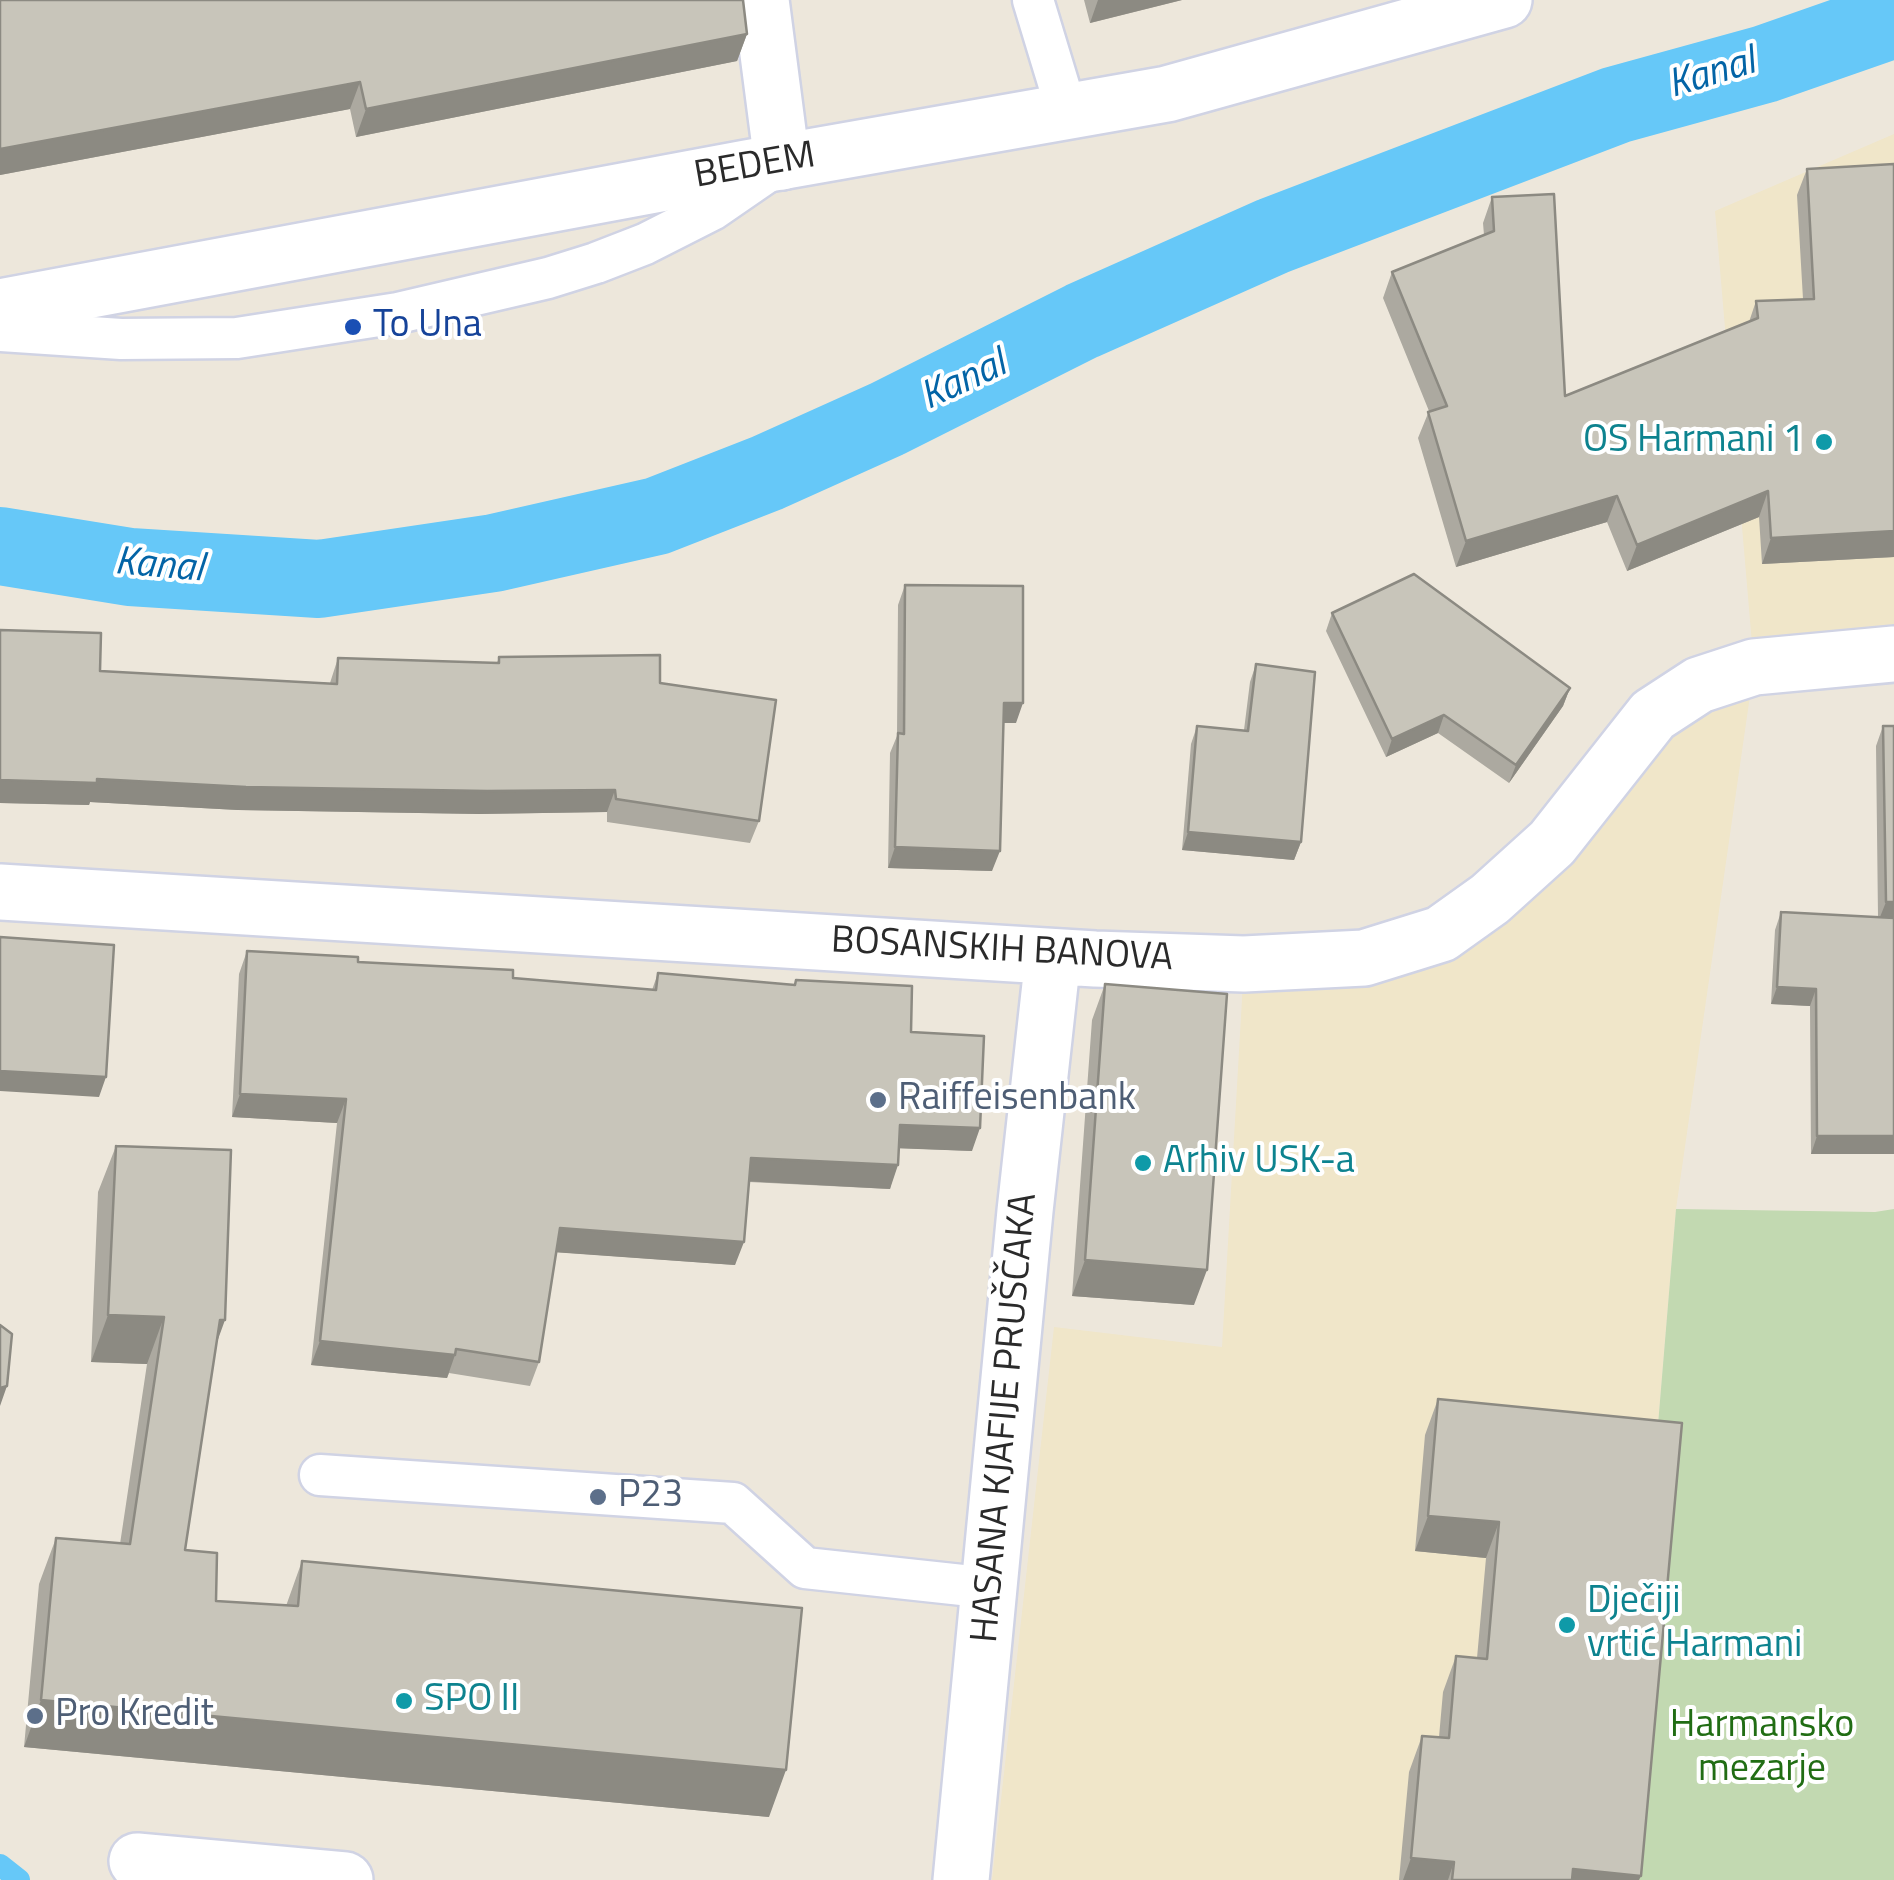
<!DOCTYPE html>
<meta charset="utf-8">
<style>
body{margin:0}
canvas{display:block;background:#ede7db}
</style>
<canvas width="1894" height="1880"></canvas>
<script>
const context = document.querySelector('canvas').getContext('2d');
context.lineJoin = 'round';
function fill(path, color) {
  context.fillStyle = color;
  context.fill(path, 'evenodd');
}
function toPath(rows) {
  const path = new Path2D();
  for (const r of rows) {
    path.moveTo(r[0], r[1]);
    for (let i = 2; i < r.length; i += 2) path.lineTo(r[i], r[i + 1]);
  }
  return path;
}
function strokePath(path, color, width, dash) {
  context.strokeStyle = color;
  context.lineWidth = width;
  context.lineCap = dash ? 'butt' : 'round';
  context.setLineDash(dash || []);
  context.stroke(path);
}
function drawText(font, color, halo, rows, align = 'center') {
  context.font = font + ' "Titillium Web",sans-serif';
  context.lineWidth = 8;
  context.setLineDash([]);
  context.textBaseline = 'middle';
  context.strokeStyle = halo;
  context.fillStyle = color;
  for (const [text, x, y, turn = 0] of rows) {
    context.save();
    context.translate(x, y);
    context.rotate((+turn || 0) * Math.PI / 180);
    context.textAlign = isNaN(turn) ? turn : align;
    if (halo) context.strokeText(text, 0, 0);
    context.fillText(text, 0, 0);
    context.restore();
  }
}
fill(toPath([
 [1894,134,1894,654,1754,668,1676,1209,1620,1880,992,1880,1054,1327,1222,1347,1244,964,1441,934,1653,715,1754,667,1715,211]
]), '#f0e6c9');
fill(toPath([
 [1676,1209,1875,1212,1894,1209,1894,1880,1620,1880]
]), '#c2d9b1');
strokePath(toPath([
 [0,1865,19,1880]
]), '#66c8f8', 22);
strokePath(toPath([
 [0,546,130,567,319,579,494,553,657,516,767,473,887,419,1082,321,1273,236,1616,105,1765,64,1894,19]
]), '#66c8f8', 78);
const lane = toPath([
 [1033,0,1067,112],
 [0,331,121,339,237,338,398,313,548,278,596,263,645,244,712,210,773,168],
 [320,1475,733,1503,805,1568,990,1588]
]);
const street = toPath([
 [761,0,782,162],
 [0,892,1095,959,1244,964,1364,958,1441,934,1490,899,1552,843,1653,715,1699,685,1754,667,1894,654],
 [137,1861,345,1880],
 [961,1880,1025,1211,1053,957]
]);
const secondary = toPath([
 [0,307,746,168,1167,94,1504,0]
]);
strokePath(lane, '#d0d3e4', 45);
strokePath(street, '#d0d3e4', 60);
strokePath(secondary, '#d0d3e4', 60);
strokePath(lane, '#fff', 40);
strokePath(street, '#fff', 55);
strokePath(secondary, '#fff', 55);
fill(toPath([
 [0,0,747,34,737,61,356,137,350,109,0,175],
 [1084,0,1182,0,1090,23],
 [1807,169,1894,557,1762,564,1759,517,1627,571,1607,522,1456,567,1418,438,1429,411,1383,298,1392,272,1484,235,1483,223,1492,197,1565,396,1749,322,1756,301,1803,299,1797,195],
 [905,585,1016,723,1004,723,992,871,888,868,890,753,897,736,898,605],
 [1332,613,1570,688,1563,706,1509,783,1438,733,1386,757,1326,631],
 [0,630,100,671,330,683,338,658,497,663,499,657,660,683,759,821,750,843,607,822,607,812,479,814,238,810,90,802,89,805,0,803],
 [1256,664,1301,842,1294,860,1182,850,1191,744,1197,726,1244,730,1250,682],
 [1883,726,1894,1154,1811,1154,1810,1006,1771,1004,1775,930,1781,912,1878,917,1876,746],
 [247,951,513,978,652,990,658,973,794,985,796,980,911,1032,972,1151,899,1148,890,1189,749,1182,735,1265,556,1252,539,1362,530,1386,449,1373,447,1378,311,1365,337,1123,232,1117,239,974],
 [1105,984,1194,1305,1072,1296,1092,1020],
 [116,1146,216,1345,185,1550,216,1601,286,1606,302,1561,769,1817,24,1747,39,1584,56,1538,120,1544,147,1364,91,1362,98,1192],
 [1438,1399,1682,1423,1639,1880,1399,1880,1409,1772,1422,1736,1439,1737,1443,1692,1456,1656,1477,1658,1486,1558,1415,1551,1425,1435]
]), '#aca9a0');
fill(toPath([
 [1098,0,1182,0,1090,23],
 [747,34,737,61,356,137,366,109],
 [360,82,350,109,0,175,0,149],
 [1768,491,1759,517,1627,571,1637,545],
 [1617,496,1607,522,1456,567,1466,541],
 [1894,531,1894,557,1762,564,1771,538],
 [1570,688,1563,706,1509,783,1516,765],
 [1004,703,1023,703,1016,723,997,723],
 [1444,715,1438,733,1386,757,1392,739],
 [97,779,615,790,607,812,479,814,238,810,90,802,89,805,0,803,0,780],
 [1188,832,1301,842,1294,860,1182,850],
 [895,847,1000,851,992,871,888,868],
 [1886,902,1894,902,1894,922,1878,922],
 [1777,987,1816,989,1810,1006,1771,1004],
 [0,1071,106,1077,99,1097,0,1091],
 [240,1094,346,1099,337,1123,232,1117],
 [900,1125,980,1128,972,1151,891,1148],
 [1817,1136,1894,1136,1894,1154,1811,1154],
 [751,1158,898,1165,890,1189,742,1181],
 [560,1228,744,1242,735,1265,552,1252],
 [1085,1260,1207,1270,1194,1305,1072,1296],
 [108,1315,164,1317,147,1364,91,1362],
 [220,1320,225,1320,208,1367],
 [320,1341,455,1355,447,1378,311,1365],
 [7,1386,0,1406,0,1388],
 [1428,1516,1499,1522,1486,1558,1415,1551],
 [41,1700,786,1770,769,1817,24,1747],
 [1411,1858,1454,1862,1448,1880,1403,1880],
 [1573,1869,1641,1876,1639,1880,1569,1880]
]), '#8c8a82');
const building = toPath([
 [0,0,743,0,747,34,366,109,360,82,0,149,0,0],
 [1894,164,1894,531,1771,538,1768,491,1637,545,1617,496,1466,541,1428,412,1447,406,1392,272,1494,231,1492,197,1554,194,1565,396,1758,318,1756,301,1814,299,1807,169,1894,164],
 [1414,574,1570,688,1516,765,1444,715,1392,739,1332,613,1414,574],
 [905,585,1023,586,1023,703,1004,703,1000,851,895,847,898,733,904,734,905,585],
 [0,630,101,633,100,671,337,684,338,658,499,663,499,657,660,655,660,683,776,700,759,821,616,799,615,790,487,791,246,787,97,779,97,783,0,780,0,630],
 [1256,664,1315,672,1301,842,1188,832,1197,726,1248,731,1256,664],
 [1883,726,1894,726,1894,902,1886,902,1883,726],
 [1781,912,1894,918,1894,1136,1817,1136,1816,989,1777,987,1781,912],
 [0,937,114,945,106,1077,0,1071,0,937],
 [247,951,358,957,358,962,513,970,513,978,656,990,658,973,795,985,796,980,912,986,911,1032,984,1036,980,1128,900,1125,898,1165,751,1158,744,1242,560,1228,539,1362,456,1349,455,1355,320,1341,346,1099,240,1094,247,951],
 [1105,984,1227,994,1207,1270,1085,1260,1105,984],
 [116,1146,231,1150,225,1320,220,1320,185,1550,217,1553,216,1601,298,1606,302,1561,802,1608,786,1770,41,1700,56,1538,130,1544,164,1317,108,1315,116,1146],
 [0,1325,12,1334,7,1386,0,1388,0,1325],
 [1438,1399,1682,1423,1641,1876,1573,1869,1572,1880,1452,1880,1454,1862,1411,1858,1422,1736,1449,1738,1456,1656,1487,1659,1499,1522,1428,1516,1438,1399]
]);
fill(building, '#c8c5ba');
strokePath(building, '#8c8a82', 2.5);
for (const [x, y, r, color] of [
 [353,327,10,"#1a4fb4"],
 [1824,442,10,"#0f9aa8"],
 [878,1100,10,"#5c6f8a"],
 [1143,1163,10,"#0f9aa8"],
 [598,1497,10,"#5c6f8a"],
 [1567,1625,10,"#0f9aa8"],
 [404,1701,10,"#0f9aa8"],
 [35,1716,10,"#5c6f8a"]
]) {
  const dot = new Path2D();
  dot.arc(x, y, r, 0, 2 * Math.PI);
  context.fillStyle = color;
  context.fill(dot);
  strokePath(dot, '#fff', 4);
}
drawText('38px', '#2a2a2a', '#fff', [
 ["BEDEM",755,167,-10],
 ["BOSANSKIH BANOVA",1002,951,3],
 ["HASANA KJAFIJE PRUŠČAKA",1006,1418,-85]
]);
drawText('38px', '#164399', '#fff', [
 ["To Una",373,327]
], 'left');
drawText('38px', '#0d838f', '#fff', [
 ["OS Harmani 1",1804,442,"right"],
 ["Arhiv USK-a",1163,1163],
 ["Dječiji",1587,1603],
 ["vrtić Harmani",1587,1647],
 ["SPO II",424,1701]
], 'left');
drawText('38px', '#4e5e75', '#fff', [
 ["Raiffeisenbank",898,1100],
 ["P23",618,1497],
 ["Pro Kredit",55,1716]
], 'left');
drawText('38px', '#216d14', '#fff', [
 ["Harmansko",1762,1727],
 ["mezarje",1762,1771]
]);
drawText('italic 40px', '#0364a6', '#fff', [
 ["Kanal",1712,75,-17],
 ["Kanal",964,382,-25],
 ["Kanal",159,567,5]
]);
</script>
